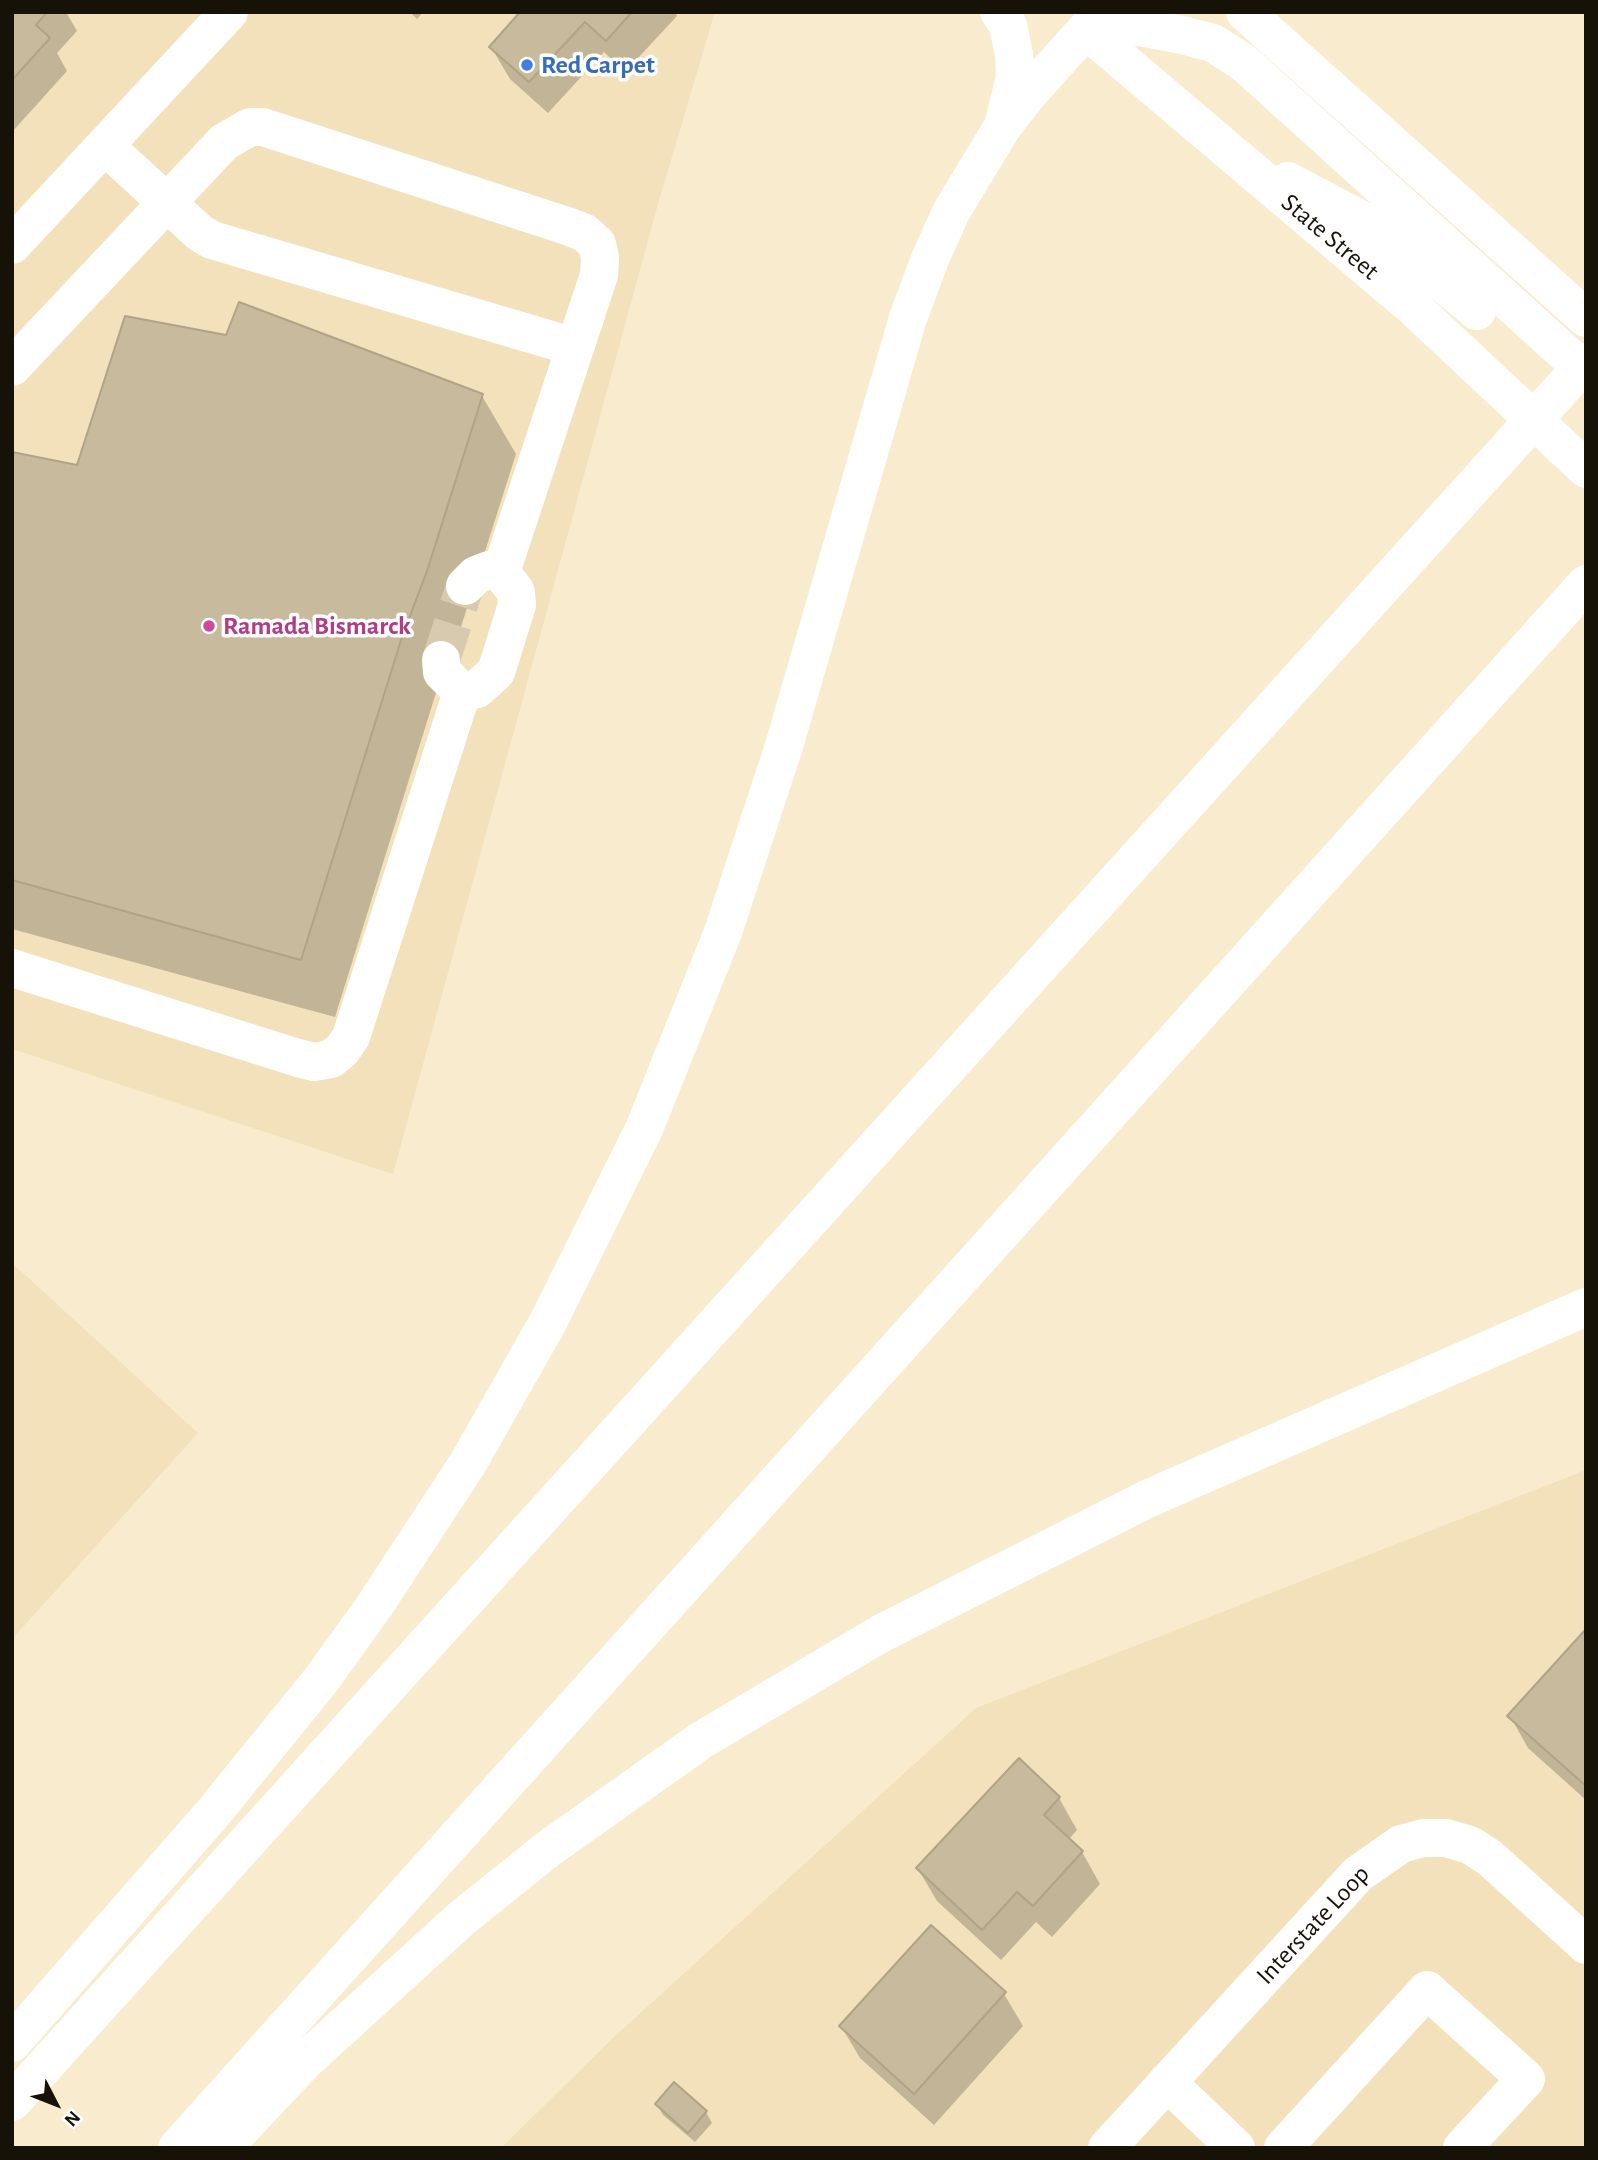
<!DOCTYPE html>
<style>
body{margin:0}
#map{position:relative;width:1598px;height:2160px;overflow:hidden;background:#f9ebcd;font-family:"Alegreya Sans",sans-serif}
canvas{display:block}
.frame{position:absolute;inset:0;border:14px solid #171208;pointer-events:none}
.north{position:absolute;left:21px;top:2069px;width:70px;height:70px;-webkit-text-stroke:5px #fff;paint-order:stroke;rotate:132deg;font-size:19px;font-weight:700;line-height:28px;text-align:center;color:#171208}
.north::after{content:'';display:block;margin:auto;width:24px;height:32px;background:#171208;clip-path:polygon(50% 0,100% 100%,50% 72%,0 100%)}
</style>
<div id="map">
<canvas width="1598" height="2160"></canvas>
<div class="frame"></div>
<div class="north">N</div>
</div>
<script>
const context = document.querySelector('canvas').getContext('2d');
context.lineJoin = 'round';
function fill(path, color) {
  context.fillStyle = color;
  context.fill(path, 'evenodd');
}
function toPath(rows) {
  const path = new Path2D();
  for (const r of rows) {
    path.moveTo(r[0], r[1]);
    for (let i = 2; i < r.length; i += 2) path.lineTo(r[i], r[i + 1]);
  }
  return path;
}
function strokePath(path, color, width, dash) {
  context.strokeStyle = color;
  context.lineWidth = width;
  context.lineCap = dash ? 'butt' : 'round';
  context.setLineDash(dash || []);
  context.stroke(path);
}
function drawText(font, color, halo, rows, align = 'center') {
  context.font = font + ' "Alegreya Sans",sans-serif';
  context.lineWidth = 7;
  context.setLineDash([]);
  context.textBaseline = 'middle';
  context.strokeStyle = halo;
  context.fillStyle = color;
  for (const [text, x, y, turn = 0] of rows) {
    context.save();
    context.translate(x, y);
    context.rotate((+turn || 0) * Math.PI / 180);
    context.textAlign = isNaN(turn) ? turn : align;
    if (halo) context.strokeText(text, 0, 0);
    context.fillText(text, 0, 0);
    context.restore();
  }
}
fill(toPath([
 [12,12,715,12,658,204,393,1174,12,1049],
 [12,1263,198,1433,12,1639],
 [1586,1470,1586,2148,501,2148,614,2037,976,1708]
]), '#f3e1bc');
fill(toPath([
 [12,12,66,12,77,31,57,53,67,71,12,132],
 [410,12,423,12,417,19],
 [522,12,675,12,677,16,625,72,604,52,548,113,510,79,491,47],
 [482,396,516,454,460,630,435,696,335,1017,12,929,12,454,79,467],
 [1586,1632,1586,1800,1528,1748,1510,1716],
 [1019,1761,1059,1798,1077,1830,1068,1840,1082,1852,1100,1884,1052,1937,1036,1922,1001,1960,937,1901,918,1869],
 [1004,1994,1023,2026,934,2125,860,2058,841,2026],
 [674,2085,706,2112,712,2123,695,2142,663,2115,657,2104]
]), '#0003');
const building = toPath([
 [12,12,47,12,36,25,50,38,12,80,12,12],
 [520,12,632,12,606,41,585,22,529,82,489,47,520,12],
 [239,302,483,394,427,571,402,637,301,960,12,880,12,452,77,465,125,316,226,335,239,302],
 [1586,1629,1586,1786,1507,1716,1586,1629],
 [1019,1758,1060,1797,1044,1815,1083,1851,1033,1906,1017,1892,982,1930,916,1868,1019,1758],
 [931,1925,1006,1992,914,2094,839,2026,931,1925],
 [674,2082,707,2111,688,2133,655,2104,674,2082]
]);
fill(building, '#c8bb9d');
strokePath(building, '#b0a386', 2);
strokePath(toPath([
 [441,660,465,586]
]), '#d7caaf', 38, [38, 19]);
strokePath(toPath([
 [105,146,200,233,212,240,575,347],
 [12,245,229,12],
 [12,367,224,142,250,127,263,127,570,227,585,233,597,244,600,258,599,275,501,572],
 [441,660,442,672,462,692,477,689,496,672,517,605,516,592,501,572,489,570,476,575,465,586],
 [12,968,298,1058,314,1062,331,1059,342,1050,351,1037,462,692],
 [1167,2082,1236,2148],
 [1107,2148,1358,1874,1401,1844,1423,1838,1446,1838,1470,1845,1490,1858,1586,1945],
 [1283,2148,1427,1990,1526,2079,1462,2148]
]), '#fff', 38);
strokePath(toPath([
 [999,12,1008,25,1014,55,1015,77,1003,126]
]), '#fff', 38);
strokePath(toPath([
 [1245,12,1586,318],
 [1086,30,1413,307,1586,469],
 [1086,30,1140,27,1182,35,1213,43,1244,63,1586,372],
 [1288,181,1375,227,1477,311],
 [12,2043,213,1813,321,1680,373,1608,468,1463,548,1322,644,1129,723,932,784,746,908,318,930,259,951,212,1003,126,1028,94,1102,12],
 [12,2102,1586,362],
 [177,2148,1586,584],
 [223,2148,306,2060,462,1918,548,1849,700,1741,880,1634,1147,1499,1586,1307]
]), '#fff', 38);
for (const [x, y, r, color] of [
 [527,65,7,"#3f7fe0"],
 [209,626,7,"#d1479c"]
]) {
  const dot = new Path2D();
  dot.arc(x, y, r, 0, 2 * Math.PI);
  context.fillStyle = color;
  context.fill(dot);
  strokePath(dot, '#fff', 2.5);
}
drawText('bold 26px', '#366cbe', '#fff', [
 ["Red Carpet",541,65]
], 'left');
drawText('26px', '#171208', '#fff', [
 ["State Street",1330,237,40],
 ["Interstate Loop",1313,1925,-47]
]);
drawText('bold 26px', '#b23c85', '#fff', [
 ["Ramada Bismarck",223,626]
], 'left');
</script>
